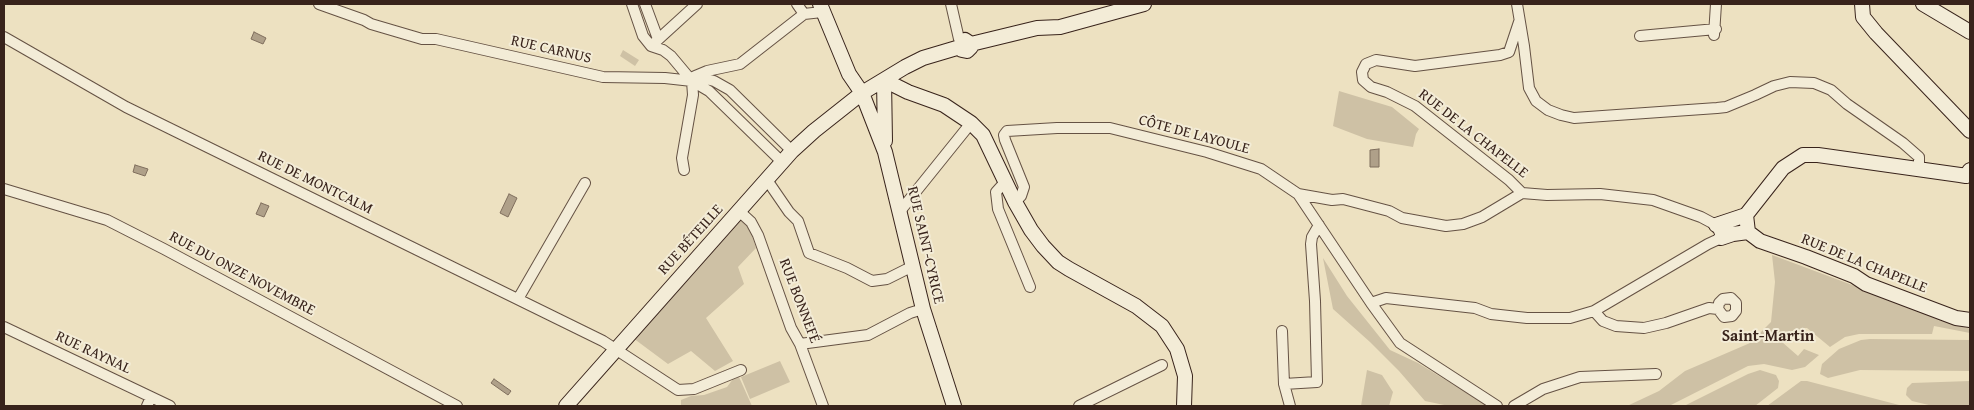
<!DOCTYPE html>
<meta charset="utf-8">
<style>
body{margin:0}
#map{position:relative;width:1974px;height:410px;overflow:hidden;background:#ede1c1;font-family:"Gentium Book Plus",serif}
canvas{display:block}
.frame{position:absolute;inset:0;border:5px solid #38231b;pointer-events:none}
</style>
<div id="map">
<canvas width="1974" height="410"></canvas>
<div class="frame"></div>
</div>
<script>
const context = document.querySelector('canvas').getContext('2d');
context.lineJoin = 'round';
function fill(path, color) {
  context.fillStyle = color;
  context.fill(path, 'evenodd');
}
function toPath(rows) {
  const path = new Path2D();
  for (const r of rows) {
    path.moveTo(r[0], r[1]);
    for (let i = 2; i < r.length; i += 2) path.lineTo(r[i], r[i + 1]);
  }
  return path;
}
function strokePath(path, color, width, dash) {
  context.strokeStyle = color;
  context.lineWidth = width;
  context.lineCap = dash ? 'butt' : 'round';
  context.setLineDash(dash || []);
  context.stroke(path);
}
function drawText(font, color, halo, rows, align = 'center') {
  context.font = font + ' "Gentium Book Plus",serif';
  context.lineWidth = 4;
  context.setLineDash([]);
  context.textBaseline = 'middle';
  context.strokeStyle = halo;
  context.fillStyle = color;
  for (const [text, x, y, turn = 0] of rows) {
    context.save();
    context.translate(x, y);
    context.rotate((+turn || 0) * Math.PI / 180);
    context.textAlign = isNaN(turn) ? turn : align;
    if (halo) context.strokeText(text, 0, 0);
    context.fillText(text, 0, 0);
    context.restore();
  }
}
fill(toPath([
 [623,50,639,60,635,66,620,56],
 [1339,91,1392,107,1419,129,1416,134,1413,147,1367,139,1333,126],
 [742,219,751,232,756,248,738,267,744,284,706,318,733,361,715,371,691,351,668,364,633,338],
 [1772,255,1970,329,1970,333,1934,326,1932,334,1859,334,1845,337,1830,347,1807,328,1802,328,1799,330,1800,337,1792,331,1782,342,1798,356,1804,349,1819,355,1805,367,1792,370,1764,364,1748,366,1669,406,1627,406,1659,391,1685,371,1750,343,1771,322,1775,282],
 [1323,258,1347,296,1390,350,1418,363,1488,406,1449,406,1425,401,1399,371,1370,342,1333,309],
 [1870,339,1970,340,1970,371,1860,370,1828,378,1820,374,1822,364,1839,349,1861,340],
 [780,361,790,382,750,399,741,377],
 [1367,370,1382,375,1393,392,1389,406,1361,406],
 [1760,370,1776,375,1779,381,1778,388,1755,406,1684,406,1748,374],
 [739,377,752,406,681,406,681,400,691,396,704,395,727,387,733,379],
 [1801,381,1807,381,1903,406,1767,406],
 [1970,381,1970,406,1933,406,1912,401,1906,395,1907,388,1912,383]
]), '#cec1a5');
const water = toPath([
 [254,32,266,38,263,44,251,39,254,32],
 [1379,149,1379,167,1370,167,1370,150,1379,149],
 [135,165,148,169,145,176,133,172,135,165],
 [509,194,517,198,508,217,500,213,509,194],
 [261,203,269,206,264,217,256,214,261,203],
 [494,379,511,391,508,395,491,383,494,379]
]);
fill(water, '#afa089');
strokePath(water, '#7f6e5d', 1);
const street = toPath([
 [319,4,364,20,371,24,422,39,436,39,603,77,665,78,692,81],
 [632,4,643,36,651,46,663,50,671,56,692,81,709,91,782,162],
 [645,4,658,39],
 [797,4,804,14],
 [951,4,959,39,962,42],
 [1517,4,1524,46,1529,88,1536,101,1548,110,1561,115,1574,118,1717,108,1726,107,1755,95,1774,86,1790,82,1814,83,1831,90,1847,104,1903,143,1919,157,1919,171],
 [1519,22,1509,52,1500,55,1415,66,1376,60,1366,64,1362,72,1363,80,1371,87,1387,92,1415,106,1509,180,1522,193],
 [1714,35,1716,4],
 [1640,36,1716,29],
 [4,37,126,107,603,341,678,390,694,389,741,370],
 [651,46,697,4],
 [695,76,707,71,740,64,804,14,822,12],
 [695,76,714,81,730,90,792,151],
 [684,170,682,158,693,95,692,81],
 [767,180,789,212,798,221,809,253,847,268,872,281,887,279,913,266],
 [1005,182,996,192,998,209,1030,287],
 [4,189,107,220,164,249,457,406],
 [1298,194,1332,200,1343,199,1389,211,1402,218,1446,226,1463,224,1482,217,1522,193,1547,195,1600,194,1653,200,1701,217,1716,225,1720,233,1721,238,1708,244,1594,311,1570,318,1527,318,1491,314,1475,308,1386,298,1371,303],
 [1015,202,1021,196,1024,187,1005,140,1004,135,1007,131,1057,128,1110,128,1207,152,1261,169,1298,194,1371,303,1400,343,1497,406],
 [901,210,971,123],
 [739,211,751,222,758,235,791,328,800,344,823,406],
 [518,299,585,183],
 [1594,311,1603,321,1616,326,1644,328,1666,323,1709,308,1718,309,1724,317,1732,316,1736,311,1736,303,1731,298,1723,299,1719,303,1718,309],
 [4,327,170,406],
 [1282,331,1284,384],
 [800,344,868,335,910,313,923,309],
 [147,406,151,397],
 [1079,406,1162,365],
 [1290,406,1284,384,1317,382,1315,301,1311,244,1312,237,1319,225],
 [1514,406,1543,389,1580,377,1656,374]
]);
const secondary = toPath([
 [820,4,849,74,862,93,885,152,923,309,954,406],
 [1862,4,1863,17,1876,33,1970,131],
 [1923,4,1970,32],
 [971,44,971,47,967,51,962,50,960,47,962,42,965,40,971,44,1037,28,1060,27,1144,4],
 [884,80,908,92,944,105,971,123,983,135,1015,202,1031,230,1043,246,1058,262,1069,269,1136,306,1162,326,1177,349,1185,376,1184,406],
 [884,80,885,141],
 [1746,215,1748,232,1760,241,1806,257,1854,276,1866,284,1956,318,1970,320],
 [1716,225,1746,215,1783,168,1803,155,1818,155,1960,175,1966,176,1970,170],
 [1721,238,1733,234,1748,232],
 [566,406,792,151,814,131,862,93,905,67,923,58,960,47]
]);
strokePath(street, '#655244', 12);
strokePath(secondary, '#38231b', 16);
strokePath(street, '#f3ecd7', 10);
strokePath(secondary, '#f3ecd7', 14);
drawText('15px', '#38231b', '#f3ecd7', [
 ["RUE CARNUS",551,50,13],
 ["RUE DE LA CHAPELLE",1473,134,38],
 ["CÔTE DE LAYOULE",1194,135,15],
 ["RUE DE MONTCALM",315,183,26],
 ["RUE BÉTEILLE",691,240,-48],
 ["RUE SAINT-CYRICE",925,245,77],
 ["RUE DE LA CHAPELLE",1864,264,22],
 ["RUE DU ONZE NOVEMBRE",242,274,28],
 ["RUE BONNEFÉ",799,301,69],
 ["RUE RAYNAL",93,353,25]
]);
drawText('bold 16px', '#38231b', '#f3ecd7', [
 ["Saint-Martin",1768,337]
]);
</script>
